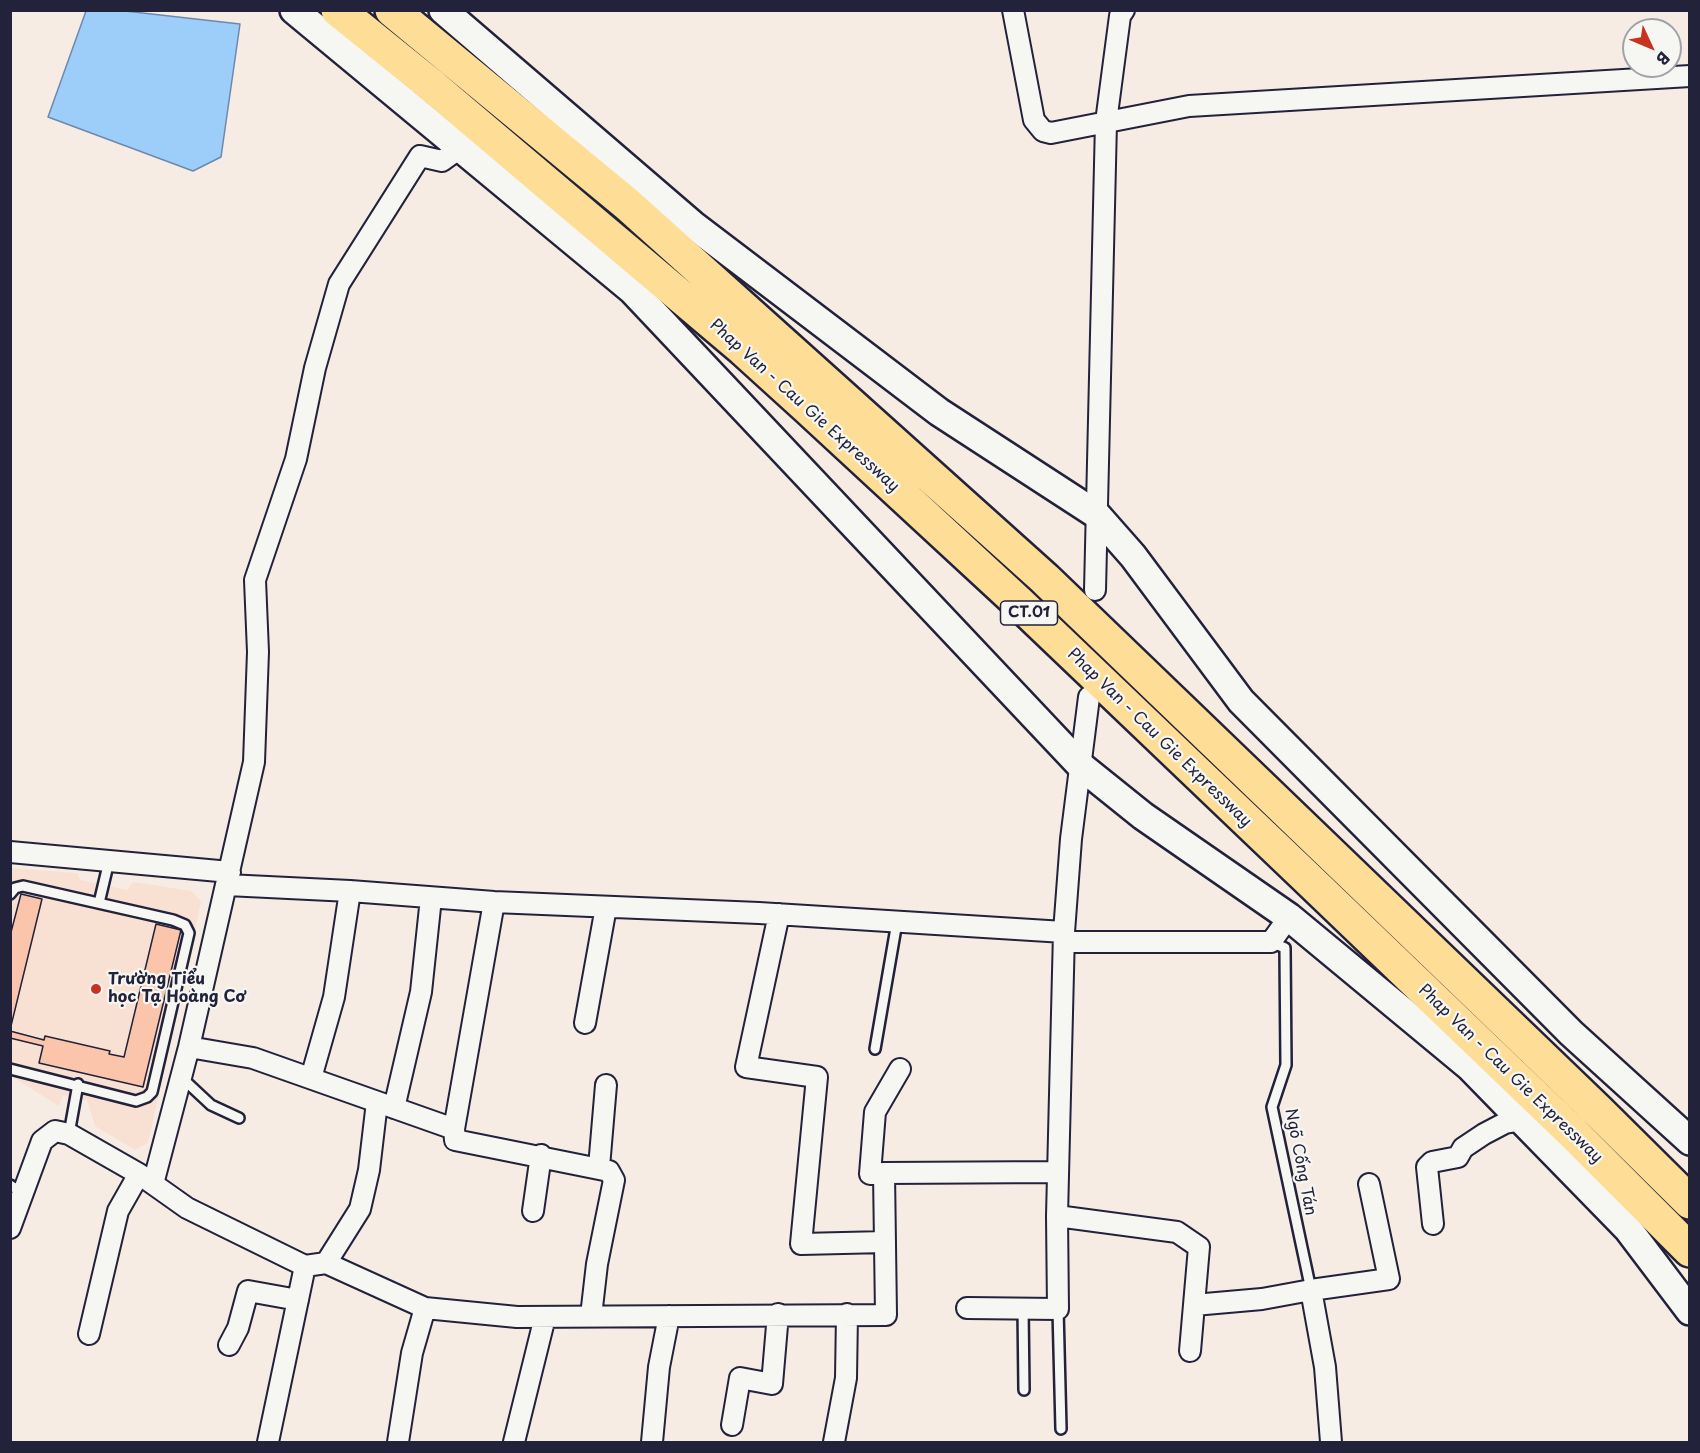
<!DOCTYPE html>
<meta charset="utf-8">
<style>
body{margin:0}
#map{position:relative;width:1700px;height:1453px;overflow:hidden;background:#f7ece4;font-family:"Playpen Sans",sans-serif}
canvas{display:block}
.frame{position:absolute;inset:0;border:12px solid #22223b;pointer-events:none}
.north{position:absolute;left:1622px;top:18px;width:60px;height:60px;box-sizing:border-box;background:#f6f6f2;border:2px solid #a1a1a9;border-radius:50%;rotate:134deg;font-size:16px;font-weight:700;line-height:24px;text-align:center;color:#22223b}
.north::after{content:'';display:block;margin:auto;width:21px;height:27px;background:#c8321e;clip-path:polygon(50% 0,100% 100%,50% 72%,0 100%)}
</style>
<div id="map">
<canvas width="1700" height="1453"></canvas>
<div class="frame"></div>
<div class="north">B</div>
</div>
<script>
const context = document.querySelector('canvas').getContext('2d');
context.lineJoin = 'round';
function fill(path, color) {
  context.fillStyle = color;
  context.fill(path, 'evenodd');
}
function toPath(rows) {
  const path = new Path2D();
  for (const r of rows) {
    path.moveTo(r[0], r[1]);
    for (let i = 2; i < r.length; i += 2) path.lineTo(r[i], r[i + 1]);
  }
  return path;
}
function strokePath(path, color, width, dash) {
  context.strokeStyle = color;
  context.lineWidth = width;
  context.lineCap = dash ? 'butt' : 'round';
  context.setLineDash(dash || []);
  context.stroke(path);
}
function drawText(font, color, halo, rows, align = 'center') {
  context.font = font + ' "Playpen Sans",sans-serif';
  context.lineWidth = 4.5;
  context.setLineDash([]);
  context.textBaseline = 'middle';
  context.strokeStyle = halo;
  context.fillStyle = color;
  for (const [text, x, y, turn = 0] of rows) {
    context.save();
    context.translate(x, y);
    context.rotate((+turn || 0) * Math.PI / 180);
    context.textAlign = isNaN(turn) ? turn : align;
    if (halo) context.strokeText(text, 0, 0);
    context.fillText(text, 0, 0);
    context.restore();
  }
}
fill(toPath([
 [10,868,77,873,81,880,127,890,133,882,192,891,201,902,148,1143,135,1150,95,1126,87,1100,63,1095,59,1106,11,1076]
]), '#f8e0d3');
const water = toPath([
 [86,11,125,11,240,24,221,157,193,171,48,117,86,11]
]);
fill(water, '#9dcdf9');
strokePath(water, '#6c89ad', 1.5);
const building = toPath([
 [21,894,42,899,10,1030,10,936,21,894],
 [156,924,181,930,143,1087,39,1063,43,1046,10,1038,10,1031,44,1040,45,1036,110,1051,109,1054,124,1057,156,924]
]);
fill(building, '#fac5ab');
strokePath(building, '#22223b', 1.5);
const lane = toPath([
 [10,894,15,888,23,886,173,920,185,925,189,933,152,1092,147,1097,136,1101,10,1069],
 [99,903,109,861],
 [1271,942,1285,948,1286,1065,1272,1107,1311,1290],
 [875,1049,897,922],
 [181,1077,211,1105,239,1118],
 [69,1134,78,1084],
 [10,1185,23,1193],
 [1023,1308,1024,1390],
 [1058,1309,1061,1429]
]);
const street = toPath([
 [1013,10,1034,120,1043,131,1051,133,1189,106,1690,76],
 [1095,590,1106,122,1120,16,1124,10],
 [10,852,230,872],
 [227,885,350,891,494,902,759,913,1064,932],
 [494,902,454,1129,455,1140,609,1171,614,1180,597,1264,591,1316],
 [779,914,746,1067,817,1077,801,1244,885,1242],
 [1064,942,1271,942,1289,917],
 [585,1023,606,907],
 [189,1047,253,1058,454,1129],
 [311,1078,334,997,350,891],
 [394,1108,421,992,431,898],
 [599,1167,606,1085],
 [884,1173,1058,1172],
 [153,1184,189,1047,254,762,258,652,255,580,296,459,315,368,339,284,420,156,442,161,460,148],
 [533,1211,541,1155],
 [1057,1216,1177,1232,1199,1247,1190,1351],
 [1433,1224,1427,1167,1432,1162,1458,1157,1463,1148,1484,1134,1505,1123,1522,1120],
 [10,1228,42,1141,55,1131,69,1134,139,1174,187,1208,305,1266,326,1263,425,1308,517,1317,886,1315,884,1173,870,1174,875,1112,900,1069],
 [326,1263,360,1209,369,1170,377,1102],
 [1194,1305,1262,1299,1311,1290],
 [967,1308,1058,1309,1057,1216,1064,932,1071,839,1089,697],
 [89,1334,118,1211,139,1174],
 [229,1345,238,1328,248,1291,298,1300],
 [732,1425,740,1378,772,1384,778,1314],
 [268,1442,305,1266],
 [398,1442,412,1353,425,1308],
 [514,1442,545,1317],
 [652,1442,659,1367,669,1316],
 [834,1442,846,1378,847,1314],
 [1331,1442,1325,1367,1311,1290,1389,1279,1369,1184]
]);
const secondary = toPath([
 [294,10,632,290,1082,767,1143,816,1289,917,1470,1067,1628,1229,1690,1311],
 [443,10,693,225,939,412,1096,514,1133,556,1241,701,1571,1033,1690,1141]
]);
const highway = toPath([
 [338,10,431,85,595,224,743,349,808,408,1019,603,1303,874,1572,1132,1690,1250],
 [392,10,627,204,1045,579,1598,1111,1690,1202]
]);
strokePath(lane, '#22223b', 14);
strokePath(street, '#22223b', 24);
strokePath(secondary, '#22223b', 32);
strokePath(highway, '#22223b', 38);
strokePath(lane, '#f6f6f2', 9);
strokePath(street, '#f6f6f2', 20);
strokePath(secondary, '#f6f6f2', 27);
strokePath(highway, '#fede96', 33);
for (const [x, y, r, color] of [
 [96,989,6,"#c8321e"]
]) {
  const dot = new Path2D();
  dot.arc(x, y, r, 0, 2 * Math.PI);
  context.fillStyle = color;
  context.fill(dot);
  strokePath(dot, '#f6f6f2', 2);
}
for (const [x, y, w] of [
 [1029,613,57]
]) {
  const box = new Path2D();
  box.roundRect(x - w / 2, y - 12, w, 24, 4.5);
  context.fillStyle = '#f6f6f2';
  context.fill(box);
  strokePath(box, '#22223b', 1.5);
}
drawText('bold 15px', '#22223b', null, [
 ["CT.01",1029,613]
]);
drawText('16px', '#22223b', '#f6f6f2', [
 ["Phap Van - Cau Gie Expressway",804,406,42],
 ["Phap Van - Cau Gie Expressway",1159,738,44],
 ["Phap Van - Cau Gie Expressway",1510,1074,44],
 ["Ngõ Cống Tán",1300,1162,79]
]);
drawText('bold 16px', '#22223b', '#f6f6f2', [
 ["Trường Tiểu",108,980],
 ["học Tạ Hoàng Cơ",108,998]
], 'left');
</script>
